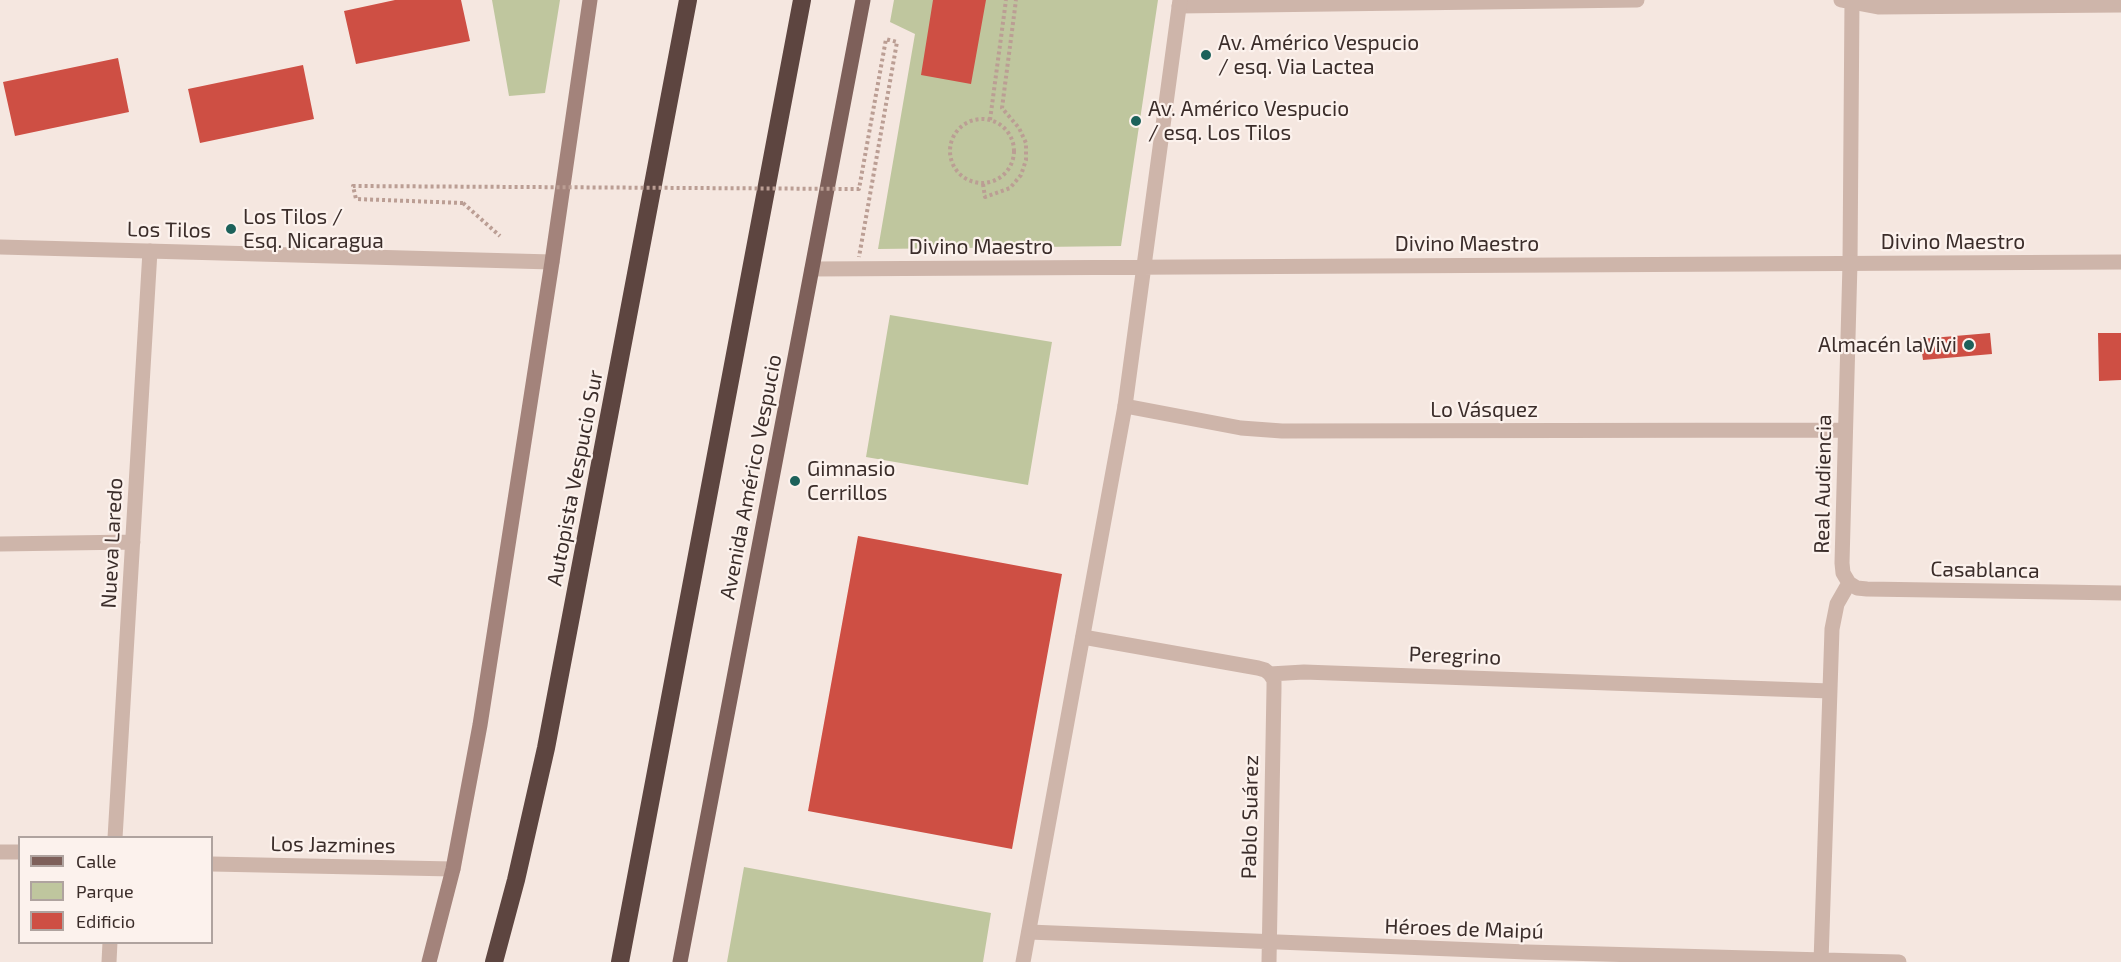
<!DOCTYPE html>
<meta charset="utf-8">
<style>
body{margin:0}
#map{position:relative;width:2121px;height:962px;overflow:hidden;background:#f5e7e0;font-family:"Exo 2",sans-serif}
canvas{display:block}
.legend{position:absolute;left:18px;top:836px;width:195px;height:108px;box-sizing:border-box;background:#fcf2ed;border:2px solid #afa39f;margin:0;padding:8px 10px;list-style:none;font-size:18px;color:#3b2d2a}
.legend li{display:flex;align-items:center;gap:12px;height:30px}
.legend b{width:30px;border:2px solid #afa39f}
</style>
<div id="map">
<canvas width="2121" height="962"></canvas>
<ul class="legend">
<li><b style="height:8px;background:#7e605a"></b>Calle</li>
<li><b style="height:16px;background:#bfc69e"></b>Parque</li>
<li><b style="height:16px;background:#ce4f44"></b>Edificio</li>
</ul>
</div>
<script>
const context = document.querySelector('canvas').getContext('2d');
context.lineJoin = 'round';
function fill(path, color) {
  context.fillStyle = color;
  context.fill(path, 'evenodd');
}
function toPath(rows) {
  const path = new Path2D();
  for (const r of rows) {
    if (r.length === 3) {
      path.moveTo(r[0] + r[2], r[1]);
      path.arc(r[0], r[1], r[2], 0, 2 * Math.PI);
      continue;
    }
    path.moveTo(r[0], r[1]);
    for (let i = 2; i < r.length; i += 2) path.lineTo(r[i], r[i + 1]);
  }
  return path;
}
function strokePath(path, color, width, dash) {
  context.strokeStyle = color;
  context.lineWidth = width;
  context.lineCap = dash ? 'butt' : 'round';
  context.setLineDash(dash || []);
  context.stroke(path);
}
function drawText(font, color, halo, rows, align = 'center') {
  context.font = font + ' "Exo 2",sans-serif';
  context.lineWidth = 4.5;
  context.setLineDash([]);
  context.textBaseline = 'middle';
  context.strokeStyle = halo;
  context.fillStyle = color;
  for (const [text, x, y, turn = 0] of rows) {
    context.save();
    context.translate(x, y);
    context.rotate((+turn || 0) * Math.PI / 180);
    context.textAlign = isNaN(turn) ? turn : align;
    if (halo) context.strokeText(text, 0, 0);
    context.fillText(text, 0, 0);
    context.restore();
  }
}
fill(toPath([
 [492,0,560,0,545,93,509,96],
 [894,0,1158,0,1121,246,878,249,915,34,890,22],
 [890,315,1052,342,1028,485,866,457],
 [744,867,991,913,983,962,727,962]
]), '#bfc69e');
fill(toPath([
 [395,0,461,0,470,41,356,64,344,11],
 [933,0,986,0,971,84,921,75],
 [118,58,129,112,15,136,3,82],
 [303,65,314,119,200,143,188,89],
 [1990,333,1992,354,1923,360,1920,339],
 [2098,333,2121,333,2121,380,2099,381],
 [858,536,1062,574,1012,849,808,811]
]), '#ce4f44');
strokePath(toPath([
 [982,151,32],
 [990,120,1006,0],
 [983,184,985,197,1010,188,1021,175,1026,160,1026,143,1019,128,1002,108,1016,0],
 [463,203,500,236]
]), '#bb9e94', 4, [3, 3]);
strokePath(toPath([
 [1841,0,1878,7,2121,5],
 [1852,0,1850,263,1842,563,1843,573,1849,583,1857,588,1867,589,2121,593],
 [1179,6,1637,0],
 [1125,406,1241,428,1282,431,1845,430],
 [0,544,133,542],
 [1083,637,1258,668,1265,670,1270,674,1304,672,1830,691],
 [115,838,150,251],
 [0,852,20,852],
 [212,864,453,869],
 [1029,932,1527,952,1899,962],
 [109,962,110,942],
 [1269,962,1274,688,1274,680,1270,674],
 [1821,962,1832,629,1837,604,1849,583]
]), '#ceb5aa', 15);
strokePath(toPath([
 [0,247,552,262],
 [812,269,2121,262],
 [1023,962,1125,406,1180,0]
]), '#ceb5aa', 15);
strokePath(toPath([
 [429,962,453,869,480,725,552,262,590,0]
]), '#a3837b', 15);
strokePath(toPath([
 [680,962,863,0]
]), '#7e605a', 15);
strokePath(toPath([
 [494,962,516,880,546,748,688,0],
 [620,962,802,0]
]), '#5d4540', 18);
strokePath(toPath([
 [463,203,356,199,353,186,859,189,886,39,897,42,859,257]
]), '#bb9e94', 4, [3, 3]);
for (const [x, y, r, color] of [
 [1206,55,6,"#1c615a"],
 [1136,121,6,"#1c615a"],
 [231,229,6,"#1c615a"],
 [1969,345,6,"#1c615a"],
 [795,481,6,"#1c615a"]
]) {
  const dot = new Path2D();
  dot.arc(x, y, r, 0, 2 * Math.PI);
  context.fillStyle = color;
  context.fill(dot);
  strokePath(dot, '#fcf2ed', 2);
}
drawText('21px', '#3b2d2a', '#fcf2ed', [
 ["Av. Américo Vespucio",1218,43],
 ["/ esq. Via Lactea",1218,67],
 ["Av. Américo Vespucio",1148,109],
 ["/ esq. Los Tilos",1148,133],
 ["Los Tilos /",243,217],
 ["Esq. Nicaragua",243,241],
 ["Almacén laVivi",1957,345,"right"],
 ["Gimnasio",807,469],
 ["Cerrillos",807,493]
], 'left');
drawText('21px', '#3b2d2a', '#fcf2ed', [
 ["Los Tilos",169,230,1],
 ["Divino Maestro",1953,242],
 ["Divino Maestro",1467,244],
 ["Divino Maestro",981,247],
 ["Lo Vásquez",1484,410],
 ["Avenida Américo Vespucio",751,477,-79],
 ["Autopista Vespucio Sur",575,478,-79],
 ["Real Audiencia",1823,484,-89],
 ["Nueva Laredo",112,543,-87],
 ["Casablanca",1985,570,1],
 ["Peregrino",1455,656,2],
 ["Pablo Suárez",1250,817,-89],
 ["Los Jazmines",333,845,1],
 ["Héroes de Maipú",1464,929,2]
]);
</script>
